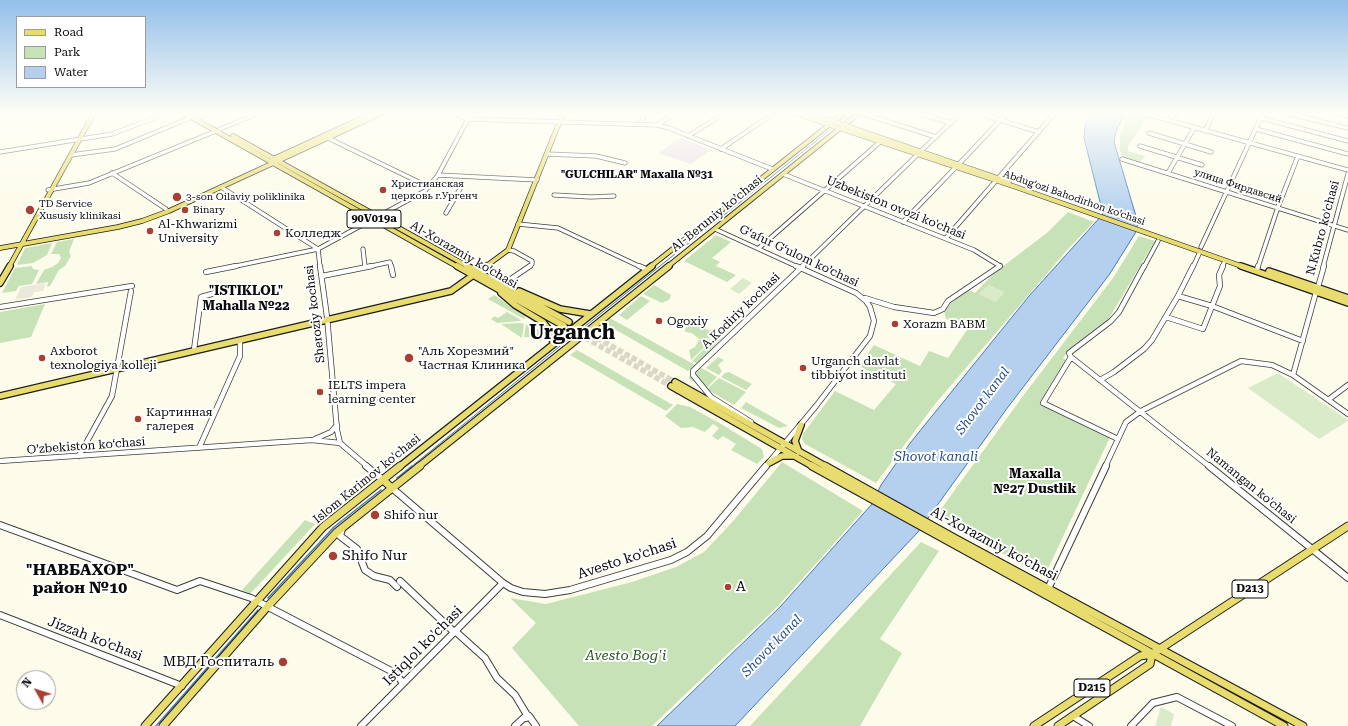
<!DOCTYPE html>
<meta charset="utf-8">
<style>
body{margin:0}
#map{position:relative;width:1348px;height:726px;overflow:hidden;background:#fdfcea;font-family:"Roboto Serif",serif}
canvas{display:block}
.legend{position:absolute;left:16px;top:16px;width:130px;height:72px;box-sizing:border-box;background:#fff;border:1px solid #9d9d9d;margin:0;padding:5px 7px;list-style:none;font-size:12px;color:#0a0a0a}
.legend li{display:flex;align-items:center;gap:8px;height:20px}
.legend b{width:20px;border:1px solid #9d9d9d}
.north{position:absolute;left:16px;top:670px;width:40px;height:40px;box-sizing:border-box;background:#fff;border:1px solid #9d9d9d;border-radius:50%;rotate:309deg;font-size:11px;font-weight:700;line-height:16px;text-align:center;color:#0a0a0a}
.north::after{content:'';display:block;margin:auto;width:14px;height:18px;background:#a93e33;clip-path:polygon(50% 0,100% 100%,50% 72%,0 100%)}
</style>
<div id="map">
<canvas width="1348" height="726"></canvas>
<ul class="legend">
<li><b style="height:5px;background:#e8dc6e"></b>Road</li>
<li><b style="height:11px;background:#c8e2b8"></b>Park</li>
<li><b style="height:11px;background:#b4d0ee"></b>Water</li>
</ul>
<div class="north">N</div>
</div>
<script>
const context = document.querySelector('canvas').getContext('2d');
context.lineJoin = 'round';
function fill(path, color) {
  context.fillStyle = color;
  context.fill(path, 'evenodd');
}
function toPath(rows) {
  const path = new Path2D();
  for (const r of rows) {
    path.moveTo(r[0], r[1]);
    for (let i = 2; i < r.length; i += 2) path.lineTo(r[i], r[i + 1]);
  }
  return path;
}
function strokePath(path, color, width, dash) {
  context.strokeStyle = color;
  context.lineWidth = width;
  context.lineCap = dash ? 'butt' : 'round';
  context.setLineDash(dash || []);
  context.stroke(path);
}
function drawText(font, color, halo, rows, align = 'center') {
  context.font = font + ' "Roboto Serif",serif';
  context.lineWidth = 4;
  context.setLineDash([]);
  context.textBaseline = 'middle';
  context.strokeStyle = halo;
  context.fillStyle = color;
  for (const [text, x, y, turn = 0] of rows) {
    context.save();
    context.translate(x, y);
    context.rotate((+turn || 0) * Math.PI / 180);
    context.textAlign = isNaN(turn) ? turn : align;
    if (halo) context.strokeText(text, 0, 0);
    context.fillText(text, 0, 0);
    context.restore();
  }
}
fill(toPath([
 [681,138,711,150,691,164,658,153]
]), '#e8dfe8');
fill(toPath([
 [1129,113,1149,113,1147,118,1128,146,1128,151,1145,156,1140,162,1123,159,1120,151,1120,136],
 [1068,212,1094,222,1067,250,935,404,876,483,805,444,802,439,803,434,835,391,874,410,896,384,859,366,874,345,920,366,929,351,948,358,969,327,946,319,944,311,942,310,968,290,975,293,993,274,1048,232],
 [716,235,731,242,712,258,720,262,716,266,736,275,727,282,684,261],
 [1139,236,1155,241,1108,320,1070,349,1063,358,1067,361,1045,402,1112,433,1044,577,936,516,1023,396,1113,278],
 [74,239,69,252,71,256,65,266,59,270,50,286,47,287,48,282,36,284,44,270,52,267,58,263,61,258,59,254,51,254,57,242],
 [52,243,47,255,33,263,17,265,25,248],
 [32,266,33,269,39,270,32,284,19,286,16,291,2,293,15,268],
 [654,285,671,295,669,300,662,303,643,294],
 [494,295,525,316,525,318,524,319,488,299],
 [641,296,650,301,627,320,619,315],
 [45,304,31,337,0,343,0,312],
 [507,312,521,320,520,321,497,323,491,319,495,316,498,318],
 [608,317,695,365,688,371,602,322],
 [692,322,721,337,699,339,692,333,685,332,685,329],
 [521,323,524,324,522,338,501,324],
 [528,324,544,333,541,342,534,337,524,337,526,325],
 [723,337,697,364,692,361,712,341,711,339],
 [710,339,711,341,691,360,689,350,695,347,699,340],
 [577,350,673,405,666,411,570,355],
 [718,357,724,360,718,365,722,371,719,375,706,368],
 [700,367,717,377,706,389,688,378],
 [729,372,752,384,746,390,721,377,725,373],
 [719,378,746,392,734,405,710,391,708,388],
 [746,402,788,426,779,428,741,408],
 [677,404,690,407,721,424,762,449,764,457,757,464,731,450,736,444,723,436,718,440,712,436,719,428,713,424,705,432,693,427,681,428,665,416],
 [782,462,863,511,777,607,652,726,579,726,512,648,536,623,510,598,546,604,632,582,676,567,704,552,734,520],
 [305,520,315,524,250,594,242,590],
 [921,542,939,551,880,639,902,653,860,726,750,726]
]), '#c8e2b8');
fill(toPath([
 [743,278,752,283,739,294,730,289],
 [989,285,1005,292,995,302,978,294],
 [1278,373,1348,420,1348,421,1319,439,1248,388],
 [1161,707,1174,714,1171,726,1155,726]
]), '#daebc9');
fill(toPath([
 [46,283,43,291,34,292,32,297,15,300,21,287]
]), '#eae9db');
const water = toPath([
 [1090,113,1125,113,1116,131,1114,142,1138,223,1136,232,1109,275,1008,407,918,532,735,726,657,726,780,607,872,504,881,485,911,442,1029,296,1103,214,1084,138,1085,126,1090,113]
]);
fill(water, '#b4d0ee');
strokePath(water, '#447bbd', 1);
strokePath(toPath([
 [841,120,851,113],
 [713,224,832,128],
 [583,328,706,229],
 [411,467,575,334]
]), '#447bbd', 1);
strokePath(toPath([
 [397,478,412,466],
 [268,598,334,527,381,490],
 [156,726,258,610]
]), '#447bbd', 1.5);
strokePath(toPath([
 [569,322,675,382],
 [564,326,671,386]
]), '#d9d8c8', 5.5, [5.5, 2.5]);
const minorFar2 = toPath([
 [0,113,5,113],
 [362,113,367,115],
 [452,113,468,119,657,125,669,128,772,169],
 [861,113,936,137],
 [918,113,951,123],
 [977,113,1039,132],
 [1286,113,1348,128],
 [1334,113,1348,116],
 [1146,114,1348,170],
 [199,117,213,113],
 [1261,118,1348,141],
 [1174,122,1179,113],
 [641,124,644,113],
 [657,125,676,113],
 [220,129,259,113],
 [1256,129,1348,154],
 [1205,131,1214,113],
 [1149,133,1211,152],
 [688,136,725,113],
 [328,138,429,187],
 [1140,146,1202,165],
 [721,149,774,113],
 [921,151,961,113],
 [0,152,112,134,167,113],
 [547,154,596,156,625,163],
 [71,155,115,149,192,117],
 [1122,159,1348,230],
 [959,164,1007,113],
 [112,173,166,209],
 [1168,173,1194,128],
 [783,174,974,250,1000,266,999,267],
 [438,175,537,180],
 [221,187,318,249,320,267],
 [48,190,89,183,216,131],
 [554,195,591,197,614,196],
 [446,213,460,189],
 [903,222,955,168],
 [518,224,558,228,641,267],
 [715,229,798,267],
 [946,238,1055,113],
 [1201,247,1263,113],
 [759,248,880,142],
 [363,249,365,267],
 [508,250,514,251,532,261,532,264,529,267],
 [231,267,318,249,425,191,438,175,468,119],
 [367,267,390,262,391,267],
 [802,267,917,155],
 [1144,267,1158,241],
 [1193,267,1199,254],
 [1222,267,1224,263],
 [1258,267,1278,207,1298,156],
 [1323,267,1348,174]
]);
const minorFar1 = toPath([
 [320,266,327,317,337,430,340,443],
 [391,266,393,275],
 [639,266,646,269],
 [1144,266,1119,312,1111,321,1069,353,1071,357,1210,467],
 [1257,270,1258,266],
 [206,272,236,266],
 [322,276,372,266],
 [502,285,530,266],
 [1318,287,1324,266],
 [1316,292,1293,375,1348,414],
 [1178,296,1212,306,1303,341],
 [865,298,894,307,934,313,943,309,948,301,1000,266],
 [0,307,132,286],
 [1166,317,1203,329,1220,286,1219,275,1223,266],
 [194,350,201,297,215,293],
 [1071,357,1043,403,1118,439],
 [1100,380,1114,372,1144,349,1152,340,1178,296,1193,266],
 [1328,400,1348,385],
 [751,422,711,397,693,375,693,371,803,266],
 [315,439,331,432,337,425],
 [340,443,368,467],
 [199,448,240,356,240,340],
 [79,456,112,396,131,291],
 [0,461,312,440,340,443],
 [765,467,816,406,870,336,874,321,870,307,866,301,856,293,796,266],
 [1105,467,1126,422,1141,411,1241,361,1272,365,1293,375]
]);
const minor = toPath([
 [366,466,383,480],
 [1209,466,1348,578],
 [392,488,503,583,511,588,523,592,545,594,570,590,671,560,687,552,707,536,766,466],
 [0,525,177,590,200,581,251,598,395,673,403,683],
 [342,529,340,536,357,549,365,570,374,576,390,580,397,587],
 [400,581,454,632],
 [1047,591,1106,466],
 [0,615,182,686],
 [455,631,485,658,497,678,515,695,527,715,515,726],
 [1073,716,1089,726],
 [526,718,529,716,536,726],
 [361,726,503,583],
 [1131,726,1153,703,1177,697,1232,726]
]);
const majorFar2 = toPath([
 [184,113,458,267],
 [794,113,1013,186,1244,267],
 [809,113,1009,182],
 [233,136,469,267],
 [273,159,373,113],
 [0,248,118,227,142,221,169,211,382,113],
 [9,267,94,113],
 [485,267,508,250,563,113],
 [650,267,844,113],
 [667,267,859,113]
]);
const majorFar1 = toPath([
 [457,266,564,326],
 [467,266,569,322],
 [1241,266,1348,303],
 [1269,271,1348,298],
 [0,283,10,266],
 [519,291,560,309,590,314],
 [501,293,515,305,543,322,552,334,553,344],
 [675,382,827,467],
 [671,386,814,467],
 [0,396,451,291,486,266],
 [799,452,795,441,801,425],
 [769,463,782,456,793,456],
 [399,467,652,266],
 [418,467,669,266]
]);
const major = toPath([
 [812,466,1284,726],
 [825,466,956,539,1303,726],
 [383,480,392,488],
 [145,726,323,527,400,466],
 [163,726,268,606,337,532,420,466],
 [1034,726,1140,656,1152,654,1348,526],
 [1058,726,1150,664,1152,654]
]);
strokePath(minorFar2, '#3d3d3d', 5);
strokePath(minorFar1, '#3d3d3d', 6);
strokePath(minor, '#3d3d3d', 8);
strokePath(majorFar2, '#1b1b1b', 5.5);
strokePath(majorFar1, '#1b1b1b', 8);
strokePath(major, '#1b1b1b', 9);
strokePath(minorFar2, '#fff', 3.5);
strokePath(minorFar1, '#fff', 4.5);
strokePath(minor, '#fff', 6);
strokePath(majorFar2, '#e8dc6e', 4);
strokePath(majorFar1, '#e8dc6e', 5.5);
strokePath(major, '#e8dc6e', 7);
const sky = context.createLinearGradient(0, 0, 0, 214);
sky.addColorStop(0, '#93bfea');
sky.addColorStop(0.53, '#fefef6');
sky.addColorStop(1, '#fefef600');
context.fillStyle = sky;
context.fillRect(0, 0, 1348, 214);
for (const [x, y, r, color] of [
 [383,190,4,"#a93e33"],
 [177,197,5,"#a93e33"],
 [30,210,5,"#a93e33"],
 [185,210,4,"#a93e33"],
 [150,231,4,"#a93e33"],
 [277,233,4,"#a93e33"],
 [659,321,4,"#a93e33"],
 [895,324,4,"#a93e33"],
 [42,358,4,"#a93e33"],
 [409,358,5,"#a93e33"],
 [803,368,4,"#a93e33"],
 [320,392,4,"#a93e33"],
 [138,419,4,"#a93e33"],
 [375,515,5,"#a93e33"],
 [333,556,5,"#a93e33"],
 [728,587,4,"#a93e33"],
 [283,662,5,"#a93e33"]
]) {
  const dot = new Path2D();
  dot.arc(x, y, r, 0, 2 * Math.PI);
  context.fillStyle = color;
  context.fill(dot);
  strokePath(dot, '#fff', 1.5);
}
drawText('10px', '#0a0a0a', '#fff', [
 ["Христианская",391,184],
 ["церковь г.Ургенч",391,196],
 ["3-son Oilaviy poliklinika",186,197],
 ["TD Service",39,204],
 ["Xususiy klinikasi",39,216],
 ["Binary",193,210]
], 'left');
drawText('10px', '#0a0a0a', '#fff', [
 ["улица Фирдавсий",1238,186,18],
 ["Abdug’ozi Bahodirhon ko’chasi",1074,198,19]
]);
drawText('bold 11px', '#0a0a0a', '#fff', [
 ["\"GULCHILAR\" Maxalla №31",637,175]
]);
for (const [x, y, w] of [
 [374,219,54],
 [1250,589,36],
 [1092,688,36]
]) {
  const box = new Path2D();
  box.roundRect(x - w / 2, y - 9, w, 18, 3);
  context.fillStyle = '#fff';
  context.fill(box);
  strokePath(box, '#0a0a0a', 1);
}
drawText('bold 11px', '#0a0a0a', null, [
 ["90V019a",374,219],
 ["D213",1250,589],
 ["D215",1092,688]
]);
drawText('12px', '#0a0a0a', '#fff', [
 ["Uzbekiston ovozi ko'chasi",896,208,22],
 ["Al-Beruniy ko’chasi",717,214,-39],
 ["N.Kubro ko'chasi",1323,228,-75],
 ["Al-Xorazmiy ko’chasi",464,255,30],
 ["Gʻafur Gʻulom ko’chasi",799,256,25],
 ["A.Kodiriy kochasi",741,311,-44],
 ["Sheroziy kochasi",315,314,-97],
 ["O’zbekiston ko‘chasi",86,446,-4],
 ["Islom Karimov ko'chasi",367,479,-39],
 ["Namangan ko'chasi",1251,486,39]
]);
drawText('12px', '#0a0a0a', '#fff', [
 ["Al-Khwarizmi",158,224],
 ["University",158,238],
 ["Колледж",285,233],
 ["Ogoxiy",667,321],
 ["Xorazm BABM",903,324],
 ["Axborot",50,351],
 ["texnologiya kolleji",50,365],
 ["\"Аль Хорезмий\"",418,351],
 ["Частная Клиника",418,365],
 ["Urganch davlat",811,361],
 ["tibbiyot instituti",811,375],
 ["IELTS impera",328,385],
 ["learning center",328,399],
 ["Картинная",146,412],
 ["галерея",146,426],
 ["Shifo nur",384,515]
], 'left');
drawText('bold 13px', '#0a0a0a', '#fff', [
 ["\"ISTIKLOL\"",246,291],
 ["Mahalla №22",246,306],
 ["Maxalla",1035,474],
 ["№27 Dustlik",1035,489]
]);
drawText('italic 13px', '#234f8c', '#fff', [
 ["Shovot kanal",983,401,-53],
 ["Shovot kanali",936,457],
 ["Shovot kanal",772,646,-46]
]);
drawText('14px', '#0a0a0a', '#fff', [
 ["Al-Xorazmiy ko’chasi",994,544,28],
 ["Avesto ko'chasi",627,559,-18],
 ["Jizzah ko'chasi",95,639,21],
 ["Istiqlol ko'chasi",423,646,-45]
]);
drawText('14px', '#0a0a0a', '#fff', [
 ["Shifo Nur",342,556],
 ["A",736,587],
 ["МВД Госпиталь",274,662,"right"]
], 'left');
drawText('italic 14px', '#265923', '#fff', [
 ["Avesto Bog'i",626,656]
]);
drawText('bold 16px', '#0a0a0a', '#fff', [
 ["\"НАВБАХОР\"",80,570],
 ["район №10",80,588]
]);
drawText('bold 20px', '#0a0a0a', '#fff', [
 ["Urganch",572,333]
]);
</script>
